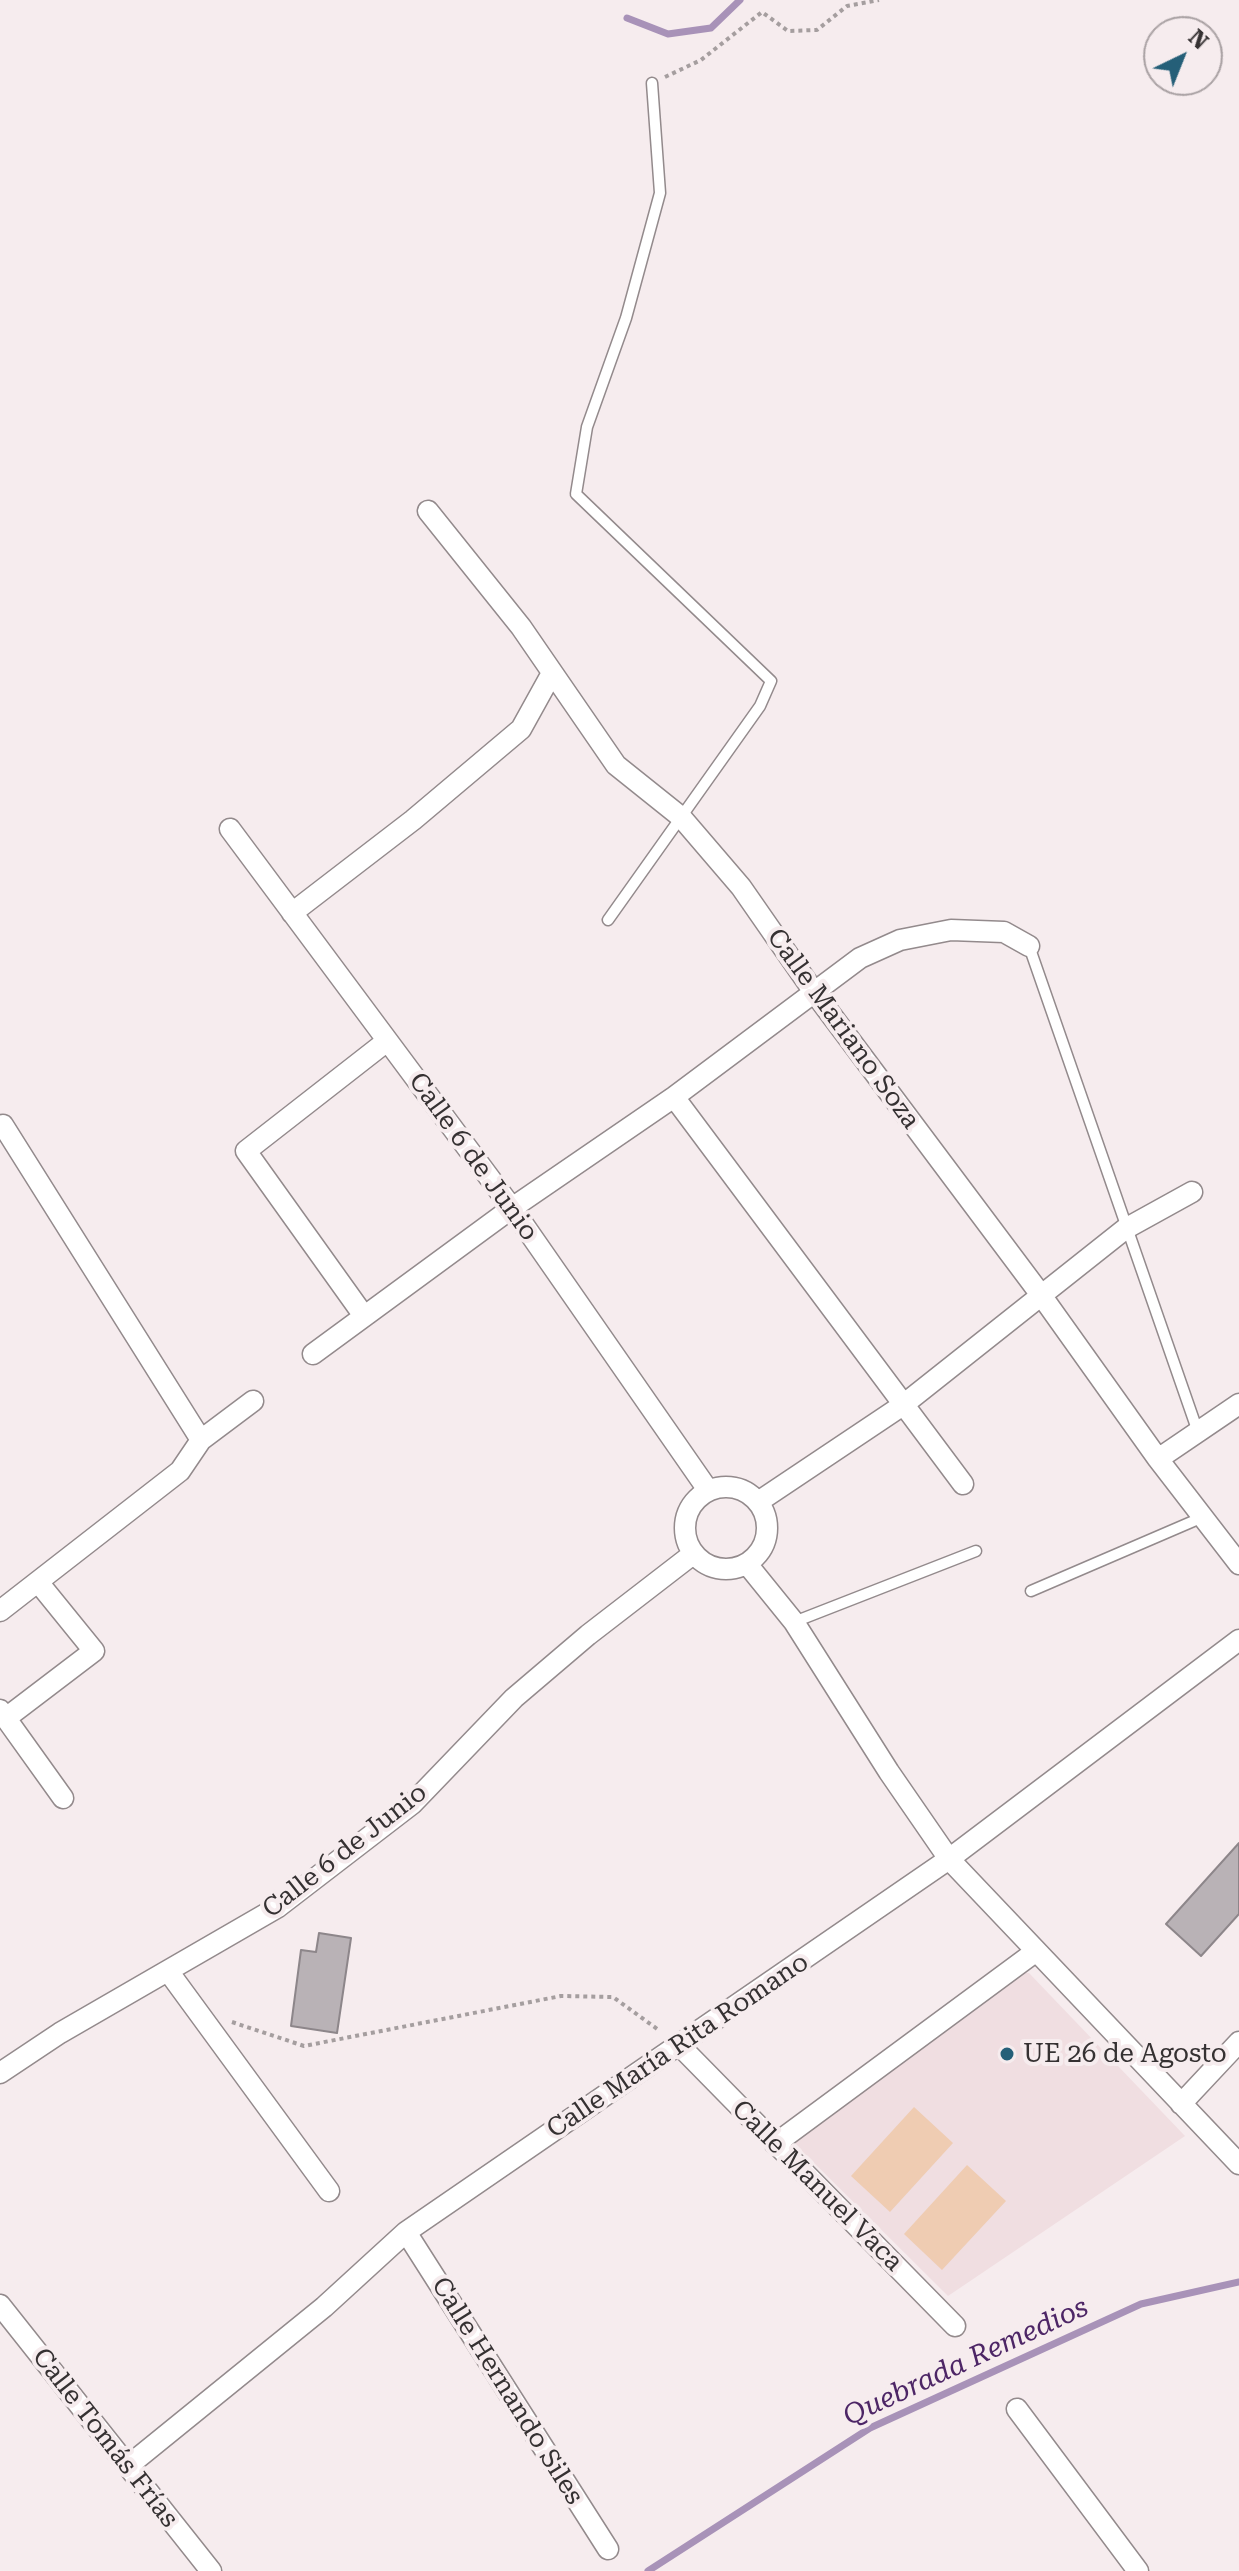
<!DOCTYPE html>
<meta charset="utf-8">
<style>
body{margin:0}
#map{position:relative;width:1239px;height:2571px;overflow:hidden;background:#f6ecee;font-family:"Roboto Serif",serif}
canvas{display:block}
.north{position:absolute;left:1143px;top:16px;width:80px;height:80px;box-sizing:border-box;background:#f6ecee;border:2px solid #a9a1a3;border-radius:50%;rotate:43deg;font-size:22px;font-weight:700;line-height:32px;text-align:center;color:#353132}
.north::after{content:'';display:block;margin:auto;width:28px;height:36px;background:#255f78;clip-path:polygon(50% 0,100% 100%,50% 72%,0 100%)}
</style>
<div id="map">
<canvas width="1239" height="2571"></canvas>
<div class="north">N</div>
</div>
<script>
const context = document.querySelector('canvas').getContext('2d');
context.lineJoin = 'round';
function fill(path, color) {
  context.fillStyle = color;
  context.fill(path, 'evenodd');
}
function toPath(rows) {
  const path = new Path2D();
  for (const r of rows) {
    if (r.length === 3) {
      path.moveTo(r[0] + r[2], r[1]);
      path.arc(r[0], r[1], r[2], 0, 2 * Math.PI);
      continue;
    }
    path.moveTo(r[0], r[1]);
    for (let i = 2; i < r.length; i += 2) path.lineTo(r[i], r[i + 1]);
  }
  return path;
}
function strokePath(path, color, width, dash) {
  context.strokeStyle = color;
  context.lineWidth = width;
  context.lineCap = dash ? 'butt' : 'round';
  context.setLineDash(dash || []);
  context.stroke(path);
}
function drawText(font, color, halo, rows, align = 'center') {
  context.font = font + ' "Roboto Serif",serif';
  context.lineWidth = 8;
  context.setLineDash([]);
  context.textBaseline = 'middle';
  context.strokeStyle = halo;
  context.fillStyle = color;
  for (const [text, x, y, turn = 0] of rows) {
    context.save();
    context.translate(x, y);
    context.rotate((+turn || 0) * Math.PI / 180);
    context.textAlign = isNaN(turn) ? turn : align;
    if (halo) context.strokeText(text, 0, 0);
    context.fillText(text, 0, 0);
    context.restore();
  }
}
fill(toPath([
 [1018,1972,1029,1973,1185,2136,948,2296,795,2144,796,2136]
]), '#f0dee1');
fill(toPath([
 [914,2107,953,2143,890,2212,851,2176],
 [967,2165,1006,2201,942,2270,904,2234]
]), '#efccb2');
strokePath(toPath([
 [627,18,668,34,711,28,740,0],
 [648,2571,870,2428,1141,2304,1239,2282]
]), '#a892b8', 7);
const building = toPath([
 [1239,1843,1239,1914,1201,1956,1166,1924,1239,1843],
 [319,1933,351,1938,337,2033,291,2026,301,1950,316,1952,319,1933]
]);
fill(building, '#b9b2b6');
strokePath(building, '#8d868a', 2);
const service = toPath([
 [608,920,760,706,771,681,576,494,587,427,626,318,660,193,652,83],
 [1029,946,1198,1432],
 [1031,1591,1203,1517],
 [794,1622,976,1551]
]);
const minor = toPath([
 [428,511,521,627,616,765,681,817,741,887,814,992,1041,1295,1158,1459,1239,1564],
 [230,829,512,1208,708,1490],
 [292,913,413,820,521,729,552,673],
 [674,1097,963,1484],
 [3,1125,201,1440],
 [364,1316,246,1151,387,1041],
 [313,1354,512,1208,674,1097,860,958,900,940,951,930,1004,932,1029,946],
 [1158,1459,1239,1404],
 [726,1528,41],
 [758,1502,903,1405,1125,1229,1192,1192],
 [747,1564,794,1622,889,1772,949,1859,1239,2164],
 [0,1611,180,1471,201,1440,253,1401],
 [0,1710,63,1798],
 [6,1718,94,1651,38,1582],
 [168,1971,329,2191],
 [680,2046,955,2326],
 [0,2073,60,2033,278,1907,412,1804,514,1698,588,1635,693,1554],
 [1181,2104,1239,2042],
 [775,2144,1035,1952],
 [406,2232,608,2549],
 [0,2305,211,2571],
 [1017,2409,1138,2571],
 [128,2466,324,2307,406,2232,949,1859,1239,1640]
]);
strokePath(service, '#938a8c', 13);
strokePath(minor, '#938a8c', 23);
strokePath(toPath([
 [665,77,701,60,762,12,788,31,817,30,847,6,879,0],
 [232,2022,304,2046,561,1996,613,1997,660,2031]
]), '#a59e9f', 4, [4, 4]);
strokePath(service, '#fff', 10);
strokePath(minor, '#fff', 20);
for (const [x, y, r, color] of [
 [1007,2054,8,"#255f78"]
]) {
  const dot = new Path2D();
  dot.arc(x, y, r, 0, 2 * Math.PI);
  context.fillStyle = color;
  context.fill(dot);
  strokePath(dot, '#f6ecee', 3);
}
drawText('26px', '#353132', '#f6ecee', [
 ["Calle Mariano Soza",843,1029,54],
 ["Calle 6 de Junio",473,1157,54],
 ["Calle 6 de Junio",345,1851,-38],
 ["Calle María Rita Romano",678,2046,-34],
 ["Calle Manuel Vaca",817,2186,45],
 ["Calle Hernando Siles",507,2391,58],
 ["Calle Tomás Frías",105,2438,52]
]);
drawText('26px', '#353132', '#f6ecee', [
 ["UE 26 de Agosto",1023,2054]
], 'left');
drawText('italic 28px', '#4d2666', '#f6ecee', [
 ["Quebrada Remedios",966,2362,-25]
]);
</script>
